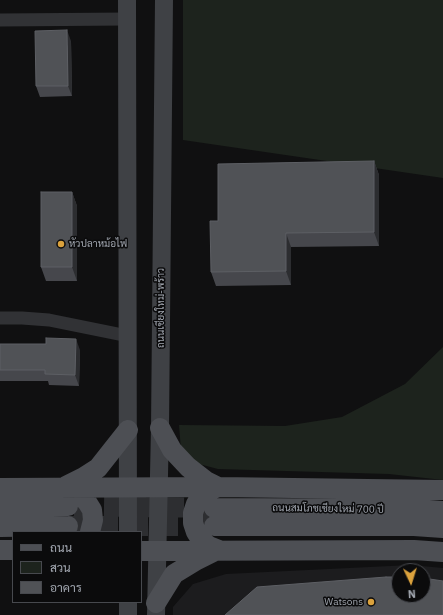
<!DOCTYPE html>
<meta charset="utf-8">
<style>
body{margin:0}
#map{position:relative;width:443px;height:615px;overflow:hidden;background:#101011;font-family:"IBM Plex Sans",Sarabun,sans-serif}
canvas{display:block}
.legend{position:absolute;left:12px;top:531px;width:130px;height:72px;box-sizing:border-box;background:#0b0b0c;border:1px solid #47494e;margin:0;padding:5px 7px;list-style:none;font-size:12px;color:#a2a7b0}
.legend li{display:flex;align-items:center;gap:8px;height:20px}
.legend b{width:20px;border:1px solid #47494e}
.north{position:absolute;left:391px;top:563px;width:40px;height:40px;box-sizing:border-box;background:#0b0b0c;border:1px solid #47494e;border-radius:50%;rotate:176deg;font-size:11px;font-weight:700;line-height:16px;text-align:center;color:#a2a7b0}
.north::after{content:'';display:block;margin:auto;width:14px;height:18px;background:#dba23d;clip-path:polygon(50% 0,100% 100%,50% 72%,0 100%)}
</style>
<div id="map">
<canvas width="443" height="615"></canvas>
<ul class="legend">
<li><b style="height:5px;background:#4d4f54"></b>ถนน</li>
<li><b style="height:11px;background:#1d231d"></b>สวน</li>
<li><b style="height:11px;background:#505256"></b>อาคาร</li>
</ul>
<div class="north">N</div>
</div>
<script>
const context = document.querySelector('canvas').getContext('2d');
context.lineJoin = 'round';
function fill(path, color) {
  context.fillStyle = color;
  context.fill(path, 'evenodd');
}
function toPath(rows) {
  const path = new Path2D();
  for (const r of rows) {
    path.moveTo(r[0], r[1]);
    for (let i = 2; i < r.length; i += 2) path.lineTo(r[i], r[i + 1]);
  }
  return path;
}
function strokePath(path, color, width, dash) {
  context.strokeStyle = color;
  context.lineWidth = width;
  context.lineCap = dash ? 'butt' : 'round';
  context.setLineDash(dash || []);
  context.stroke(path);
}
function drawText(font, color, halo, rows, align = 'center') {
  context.font = font + ' "IBM Plex Sans",Sarabun,sans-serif';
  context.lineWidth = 3;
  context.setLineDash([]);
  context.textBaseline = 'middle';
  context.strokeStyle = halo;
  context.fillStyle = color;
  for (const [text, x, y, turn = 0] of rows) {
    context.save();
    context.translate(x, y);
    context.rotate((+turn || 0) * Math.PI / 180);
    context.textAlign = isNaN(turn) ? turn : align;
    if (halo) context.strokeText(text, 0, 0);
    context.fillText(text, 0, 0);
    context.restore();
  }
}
fill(toPath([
 [411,565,443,568,443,615,173,615,173,607,193,584,226,574],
 [399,571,423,571,423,595,399,595]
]), '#1c1c1e');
fill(toPath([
 [183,0,443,0,443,178,183,140],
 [443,347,443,480,389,474,218,469,195,463,181,450,179,425,285,426,342,417,405,384]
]), '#1d231d');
strokePath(toPath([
 [74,506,212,508],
 [68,526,210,526]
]), '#2d2e31', 20, [20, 10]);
strokePath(toPath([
 [0,20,127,19],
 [0,318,22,318,49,320,128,336]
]), '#313235', 13);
strokePath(toPath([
 [127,0,128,532],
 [128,615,128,602],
 [156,615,160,428,164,0]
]), '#3f4145', 18);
strokePath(toPath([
 [160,428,172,450,188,467,206,481,218,487],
 [66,486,84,477,98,468,128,430],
 [219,487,210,490,201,496,196,504,193,513,193,523,196,532,201,540,209,546,219,550],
 [0,488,219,487,443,490],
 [64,488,80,495,87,502,92,510,93,520,90,532],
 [0,507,68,506],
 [214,508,415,509,443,511],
 [214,526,414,526,443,528],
 [0,527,68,526],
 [0,550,13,550],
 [141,551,414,550,443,552],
 [156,603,174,574,197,560,215,551]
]), '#4d4f54', 20);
fill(toPath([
 [71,41,72,96,40,97,36,86],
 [374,161,379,175,379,246,291,247,291,285,216,286,211,272,218,221],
 [72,192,77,206,77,281,46,281,41,267],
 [0,344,80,350,79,386,49,385,48,381,0,381]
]), '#46474c');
fill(toPath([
 [67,30,71,41,72,96,68,86],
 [374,161,379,175,379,246,374,232],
 [72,192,77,206,77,281,72,267],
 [286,233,291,247,291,285,286,271],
 [76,339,80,350,79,386,75,375]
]), '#2c2d30');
const building = toPath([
 [67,30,68,86,36,86,35,31,67,30],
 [374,161,374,232,286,233,286,271,211,272,210,221,218,221,218,164,374,161],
 [41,192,72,192,72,267,41,267,41,192],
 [46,338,76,339,75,375,45,374,45,370,0,370,0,344,46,344,46,338],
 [386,577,399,577,399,595,423,595,423,578,443,581,443,615,225,615,257,587,386,577]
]);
fill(building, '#505256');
strokePath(building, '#5d5f64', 1);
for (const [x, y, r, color] of [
 [61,244,4,"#dba23d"],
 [371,602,4,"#dba23d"]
]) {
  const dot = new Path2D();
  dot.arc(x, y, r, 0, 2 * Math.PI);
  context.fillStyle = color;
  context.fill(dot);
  strokePath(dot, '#0b0b0c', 1.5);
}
drawText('10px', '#a2a7b0', '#0b0b0c', [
 ["หัวปลาหม้อไฟ",69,244],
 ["Watsons",363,602,"right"]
], 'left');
drawText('10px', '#a2a7b0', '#0b0b0c', [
 ["ถนนเชียงใหม่-พร้าว",161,308,-90],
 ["ถนนสมโภชเชียงใหม่ 700 ปี",328,509,1]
]);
</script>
